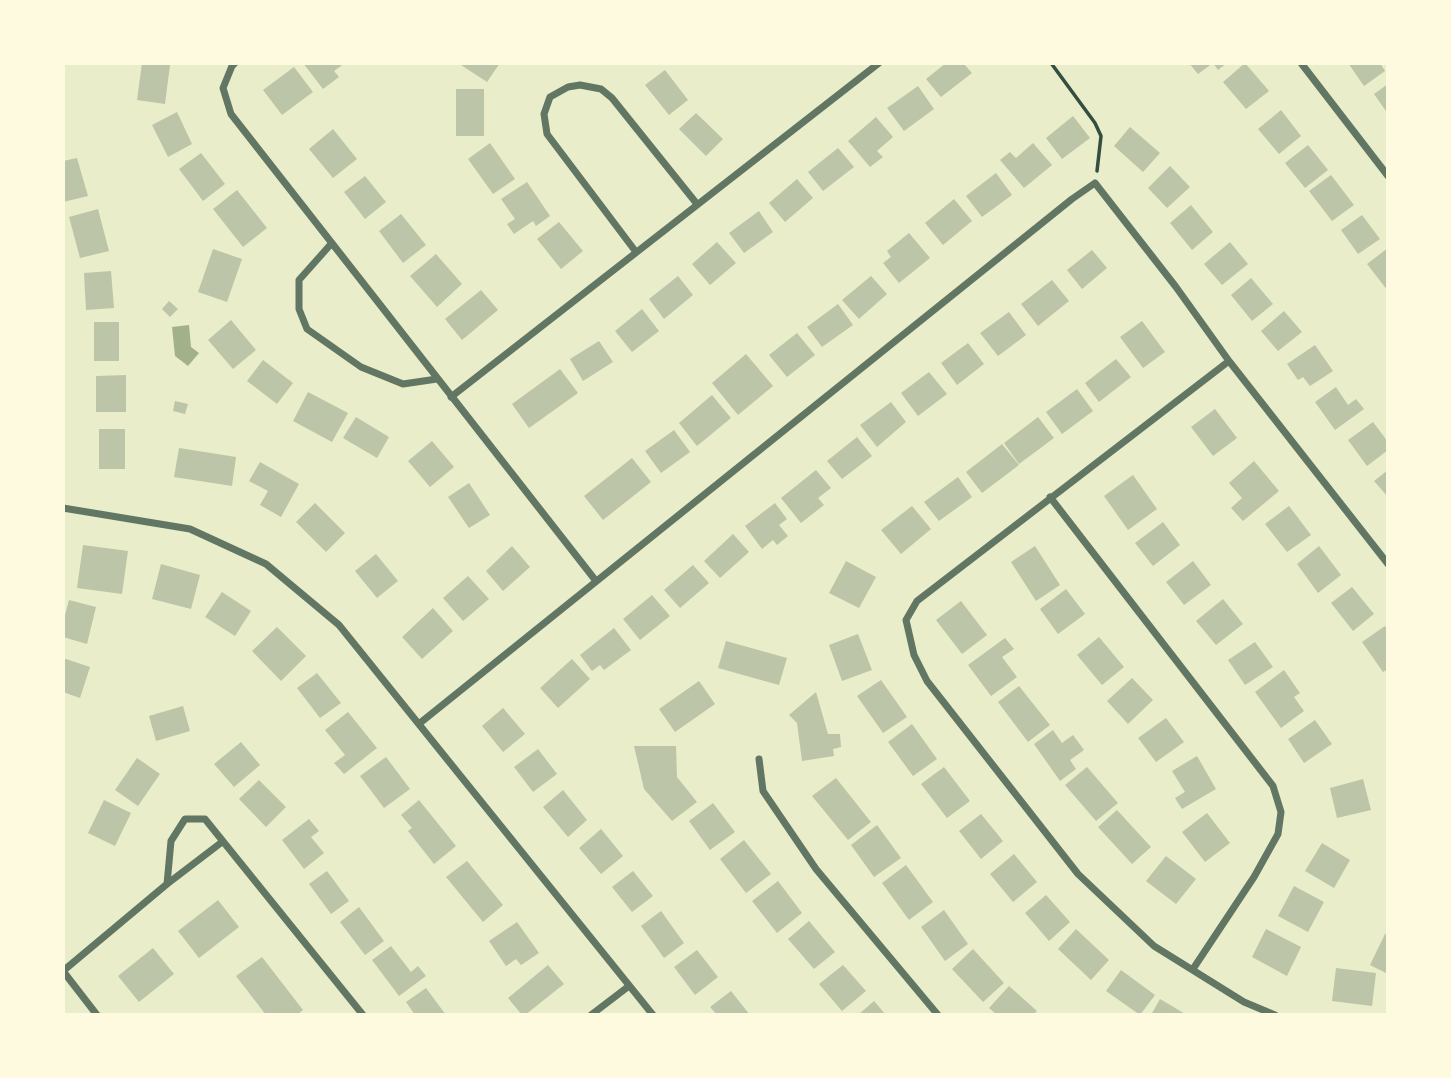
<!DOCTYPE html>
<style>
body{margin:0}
#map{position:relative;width:1451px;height:1078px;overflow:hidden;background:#e9edc9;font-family:Arial,sans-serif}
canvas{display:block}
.frame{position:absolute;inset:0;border:65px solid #fefae0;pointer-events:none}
</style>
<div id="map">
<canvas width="1451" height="1078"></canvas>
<div class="frame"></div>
</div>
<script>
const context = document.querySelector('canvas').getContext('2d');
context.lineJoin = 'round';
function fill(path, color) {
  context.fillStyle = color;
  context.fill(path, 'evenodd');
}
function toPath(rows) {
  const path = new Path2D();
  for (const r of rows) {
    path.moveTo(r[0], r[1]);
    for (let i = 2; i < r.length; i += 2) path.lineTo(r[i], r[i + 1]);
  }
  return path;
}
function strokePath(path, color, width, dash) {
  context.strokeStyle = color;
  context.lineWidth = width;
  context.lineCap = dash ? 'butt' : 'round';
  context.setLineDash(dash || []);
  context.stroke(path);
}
fill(toPath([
 [189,325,191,347,199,353,188,366,175,356,172,327]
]), '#a3b18a');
fill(toPath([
 [142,63,170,65,165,104,137,100],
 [303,63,345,63,334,71,339,77,323,89],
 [458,63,500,63,487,82],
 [946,63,963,63,972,73,941,97,926,79],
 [1189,63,1227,63,1218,70,1213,63,1198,74],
 [1245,63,1269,91,1246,109,1223,82],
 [1348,63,1380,63,1385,71,1364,86],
 [294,67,313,92,282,115,263,90],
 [665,70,688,100,669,115,645,85],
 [1388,84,1388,114,1374,94],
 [918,86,934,109,904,131,887,108],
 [456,89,484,89,484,136,456,136],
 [1281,110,1301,136,1279,154,1258,129],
 [177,112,192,144,168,157,152,125],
 [696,113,723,139,706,156,679,129],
 [1073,116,1090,138,1062,159,1046,138],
 [876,117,893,137,877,151,883,157,870,167,848,141],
 [1130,127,1160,153,1143,172,1114,146],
 [333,129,357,159,333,178,309,149],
 [490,143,515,179,493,194,468,159],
 [1033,143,1052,165,1024,188,1000,160,1010,152,1016,158],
 [1308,145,1328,170,1305,188,1285,163],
 [838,148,854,167,823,191,808,172],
 [201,153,225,184,203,201,179,169],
 [77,158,88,196,63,202,63,161],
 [1170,166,1190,187,1167,208,1148,188],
 [996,173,1012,195,982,217,966,196],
 [1331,175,1354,205,1332,221,1309,191],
 [365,176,386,202,365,219,344,192],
 [797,179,813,198,785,222,769,203],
 [527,182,550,216,536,226,533,221,514,234,507,224,515,219,501,199],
 [237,190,267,228,243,247,213,209],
 [954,199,972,221,943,245,925,223],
 [1191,205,1213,232,1192,250,1170,223],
 [98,209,109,251,80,258,69,217],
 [759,211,773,232,744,253,729,233],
 [401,214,426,245,403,263,379,231],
 [1362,215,1380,239,1358,254,1341,230],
 [559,222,583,251,561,269,537,239],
 [909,233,930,258,899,283,883,263,891,257,887,251],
 [717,242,736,263,710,285,692,264],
 [1230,242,1248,264,1222,285,1204,264],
 [1388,248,1388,291,1367,264],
 [213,249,242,259,227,302,198,292],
 [1092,250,1107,268,1082,289,1067,270],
 [436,254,462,284,437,307,410,276],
 [111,271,114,308,86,310,84,273],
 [678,276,693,295,664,319,649,299],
 [871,276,887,294,859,319,842,300],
 [1251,278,1273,304,1252,321,1231,295],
 [1052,280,1069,301,1038,326,1021,304],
 [481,290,498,310,462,340,445,319],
 [169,301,178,309,170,317,162,309],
 [838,304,853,325,822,347,807,327],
 [642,309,659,331,632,352,615,331],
 [1284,311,1302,332,1278,351,1261,331],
 [1009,312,1026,335,998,356,980,333],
 [231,320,256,350,233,369,208,340],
 [1142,321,1165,352,1143,368,1120,337],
 [94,322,119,322,119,361,94,361],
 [797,333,815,355,787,377,769,355],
 [599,341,613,362,583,381,570,359],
 [968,343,984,364,957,385,941,363],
 [1315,345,1333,371,1310,386,1303,377,1298,380,1287,364],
 [746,354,773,386,738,415,712,383],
 [1116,359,1131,377,1099,402,1085,383],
 [263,360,293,383,277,404,247,381],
 [560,369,578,393,529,428,512,404],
 [929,372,947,394,918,416,901,393],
 [126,375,126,412,96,412,96,376],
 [1336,387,1348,405,1356,399,1364,409,1335,430,1315,402],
 [1077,389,1093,411,1062,434,1046,412],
 [308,392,348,413,332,442,293,421],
 [712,395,731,418,697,446,679,423],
 [175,401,188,404,185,414,173,411],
 [891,402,906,422,877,447,860,425],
 [1215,409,1237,438,1213,456,1191,427],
 [356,417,389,437,377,458,343,438],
 [1038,417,1054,438,1019,464,1004,443],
 [1373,422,1388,442,1388,450,1367,466,1348,440],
 [99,429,125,429,125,469,99,469],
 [674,430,690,452,661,473,645,451],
 [857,437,872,456,842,479,827,461],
 [432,441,454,467,430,487,408,461],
 [1002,444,1019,465,982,493,966,472],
 [179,448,236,457,232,486,174,477],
 [632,458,651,482,603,520,584,496],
 [1254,461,1279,491,1243,521,1231,508,1242,498,1229,483],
 [260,462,299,484,281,517,260,505,268,491,249,481],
 [816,470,831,488,818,498,824,505,801,523,781,498],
 [1388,470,1388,497,1374,481],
 [1133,475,1157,509,1128,530,1104,496],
 [958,477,972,497,939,521,924,502],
 [469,483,490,515,469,528,448,497],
 [315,503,345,533,326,552,296,522],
 [775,503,787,519,779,525,788,536,777,545,773,540,762,549,745,526],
 [912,506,931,529,901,554,881,530],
 [1289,506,1311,535,1287,552,1265,524],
 [1163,522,1180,545,1153,566,1135,543],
 [733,534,749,552,720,578,704,561],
 [83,545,128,551,122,594,77,588],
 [512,546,530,567,503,591,486,571],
 [1035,546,1060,585,1036,601,1011,562],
 [1319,546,1341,575,1318,593,1297,564],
 [376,554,398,581,377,598,355,571],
 [846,561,876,577,859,608,829,593],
 [1193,561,1211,585,1184,605,1166,582],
 [161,564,200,575,191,609,152,599],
 [693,565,709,583,680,608,664,590],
 [468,576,489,599,463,621,443,598],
 [1352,587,1374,614,1353,631,1331,603],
 [1066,589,1085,614,1058,634,1040,609],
 [222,592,251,611,235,636,205,617],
 [652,595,670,616,640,640,623,619],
 [1223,599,1243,624,1216,645,1196,621],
 [69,600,96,607,87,644,63,637,63,622],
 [961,601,987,635,962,654,936,620],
 [433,608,453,631,422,659,402,637],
 [1385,626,1388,630,1388,669,1383,672,1362,642],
 [277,627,306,656,281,681,252,651],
 [614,628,631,650,604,670,600,665,592,671,580,655],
 [858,634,872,670,842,681,829,645],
 [1099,637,1124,667,1102,685,1077,655],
 [1005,638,1014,649,1002,657,1017,677,991,696,968,665],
 [726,641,787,658,779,685,718,668],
 [1255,642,1273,667,1245,685,1228,660],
 [63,658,90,667,80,698,63,692],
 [572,659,590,679,558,708,540,688],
 [1284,670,1300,693,1294,697,1304,711,1281,728,1255,692],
 [317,673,341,703,320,718,297,688],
 [1132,678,1153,700,1128,724,1107,701],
 [881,680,907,717,883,733,857,696],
 [699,681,715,704,675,732,659,709],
 [1019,686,1050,725,1028,742,998,702],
 [816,692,828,734,840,734,841,747,833,749,834,756,802,761,797,723,789,715],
 [183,706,190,731,156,741,149,716],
 [503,708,525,734,503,752,482,726],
 [348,712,377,748,344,774,334,763,345,755,325,730],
 [1166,718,1184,742,1156,762,1138,738],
 [1315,720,1332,744,1304,763,1288,739],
 [912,724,937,759,913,776,888,742],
 [1053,730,1062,743,1073,735,1084,750,1070,760,1076,769,1060,781,1034,744],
 [241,742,260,765,234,787,214,764],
 [634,746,676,746,677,777,697,802,672,821,644,789],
 [538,749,557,774,533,792,514,767],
 [1197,756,1216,789,1182,809,1175,798,1185,792,1172,771],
 [386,757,410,789,384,808,360,776],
 [137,758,160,774,138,806,115,790],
 [944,767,970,801,947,818,921,784],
 [1087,767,1118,803,1096,821,1065,785],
 [836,778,871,822,848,840,812,796],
 [1363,779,1371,810,1337,818,1330,788],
 [259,780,286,807,266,827,239,799],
 [563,790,587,820,568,837,543,807],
 [104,800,131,813,115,846,88,833],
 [419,800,456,846,434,864,408,831,412,828,401,815],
 [713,803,735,832,710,850,689,821],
 [1117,810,1151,847,1132,864,1098,827],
 [1207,813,1230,843,1205,862,1182,832],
 [981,814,1003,841,981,859,959,831],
 [309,819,319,831,311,837,324,853,304,869,282,840],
 [877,825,901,858,874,877,851,845],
 [601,829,623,856,601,874,579,848],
 [744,840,771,874,746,893,720,859],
 [1322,843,1350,860,1334,888,1305,871],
 [1014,854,1037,882,1013,902,990,874],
 [1166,856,1196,879,1176,904,1146,881],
 [467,861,503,905,483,922,446,877],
 [906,865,933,902,909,920,882,883],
 [327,871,349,901,331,914,309,884],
 [633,871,653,896,632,912,612,887],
 [778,881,802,913,777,933,752,901],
 [1294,886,1324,902,1308,932,1278,916],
 [1046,895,1070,922,1049,941,1025,913],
 [218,900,239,927,199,958,178,931],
 [359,907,384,941,365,955,340,922],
 [944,910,968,944,945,961,921,927],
 [661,911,684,943,664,958,641,926],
 [809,921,835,952,814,969,788,939],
 [517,922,539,953,521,965,516,959,506,966,489,941],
 [1076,929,1109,960,1091,980,1058,949],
 [1266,929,1301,947,1287,976,1252,957],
 [1385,934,1388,935,1388,974,1370,965],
 [391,946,411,972,418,966,426,976,399,996,372,960],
 [153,948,174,974,139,1002,118,976],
 [973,949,1004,983,983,1002,952,969],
 [697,950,718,977,695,995,674,967],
 [262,957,303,1010,297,1015,266,1015,236,976],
 [548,965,564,984,525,1015,522,1015,508,998],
 [843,965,866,991,842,1011,819,984],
 [1336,968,1376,973,1372,1006,1332,1001],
 [1121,970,1155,995,1140,1015,1106,991],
 [1009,986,1037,1011,1033,1015,997,1015,989,1008],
 [426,988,446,1015,415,1015,406,1002],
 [731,991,750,1015,717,1015,710,1007],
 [1160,999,1187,1015,1151,1015],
 [874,1001,886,1015,858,1015]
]), '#bcc5a7');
strokePath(toPath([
 [1051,63,1095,123,1101,136,1097,171]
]), '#344e41', 3.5);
strokePath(toPath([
 [235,63,232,66,223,88,231,114,596,581],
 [1301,63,1388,176],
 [331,244,299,280,299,309,307,329,361,367,403,384,437,379],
 [636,252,547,134,544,114,550,97,568,87,580,85,601,89,612,98,697,204],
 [1229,361,917,601,906,620,914,655,927,681,1078,874,1154,946,1244,1002,1275,1015],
 [451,397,879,63],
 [1050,497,1273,786,1281,812,1278,834,1254,877,1193,969],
 [63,508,190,529,266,564,339,625,653,1015],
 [420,723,1072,199,1095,183,1176,287,1229,361,1388,564],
 [759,759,763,791,816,869,938,1015],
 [167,884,171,841,185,819,205,819,363,1015],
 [63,971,167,884,222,842],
 [63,971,97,1015],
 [591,1015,629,986]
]), '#617663', 7);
</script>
